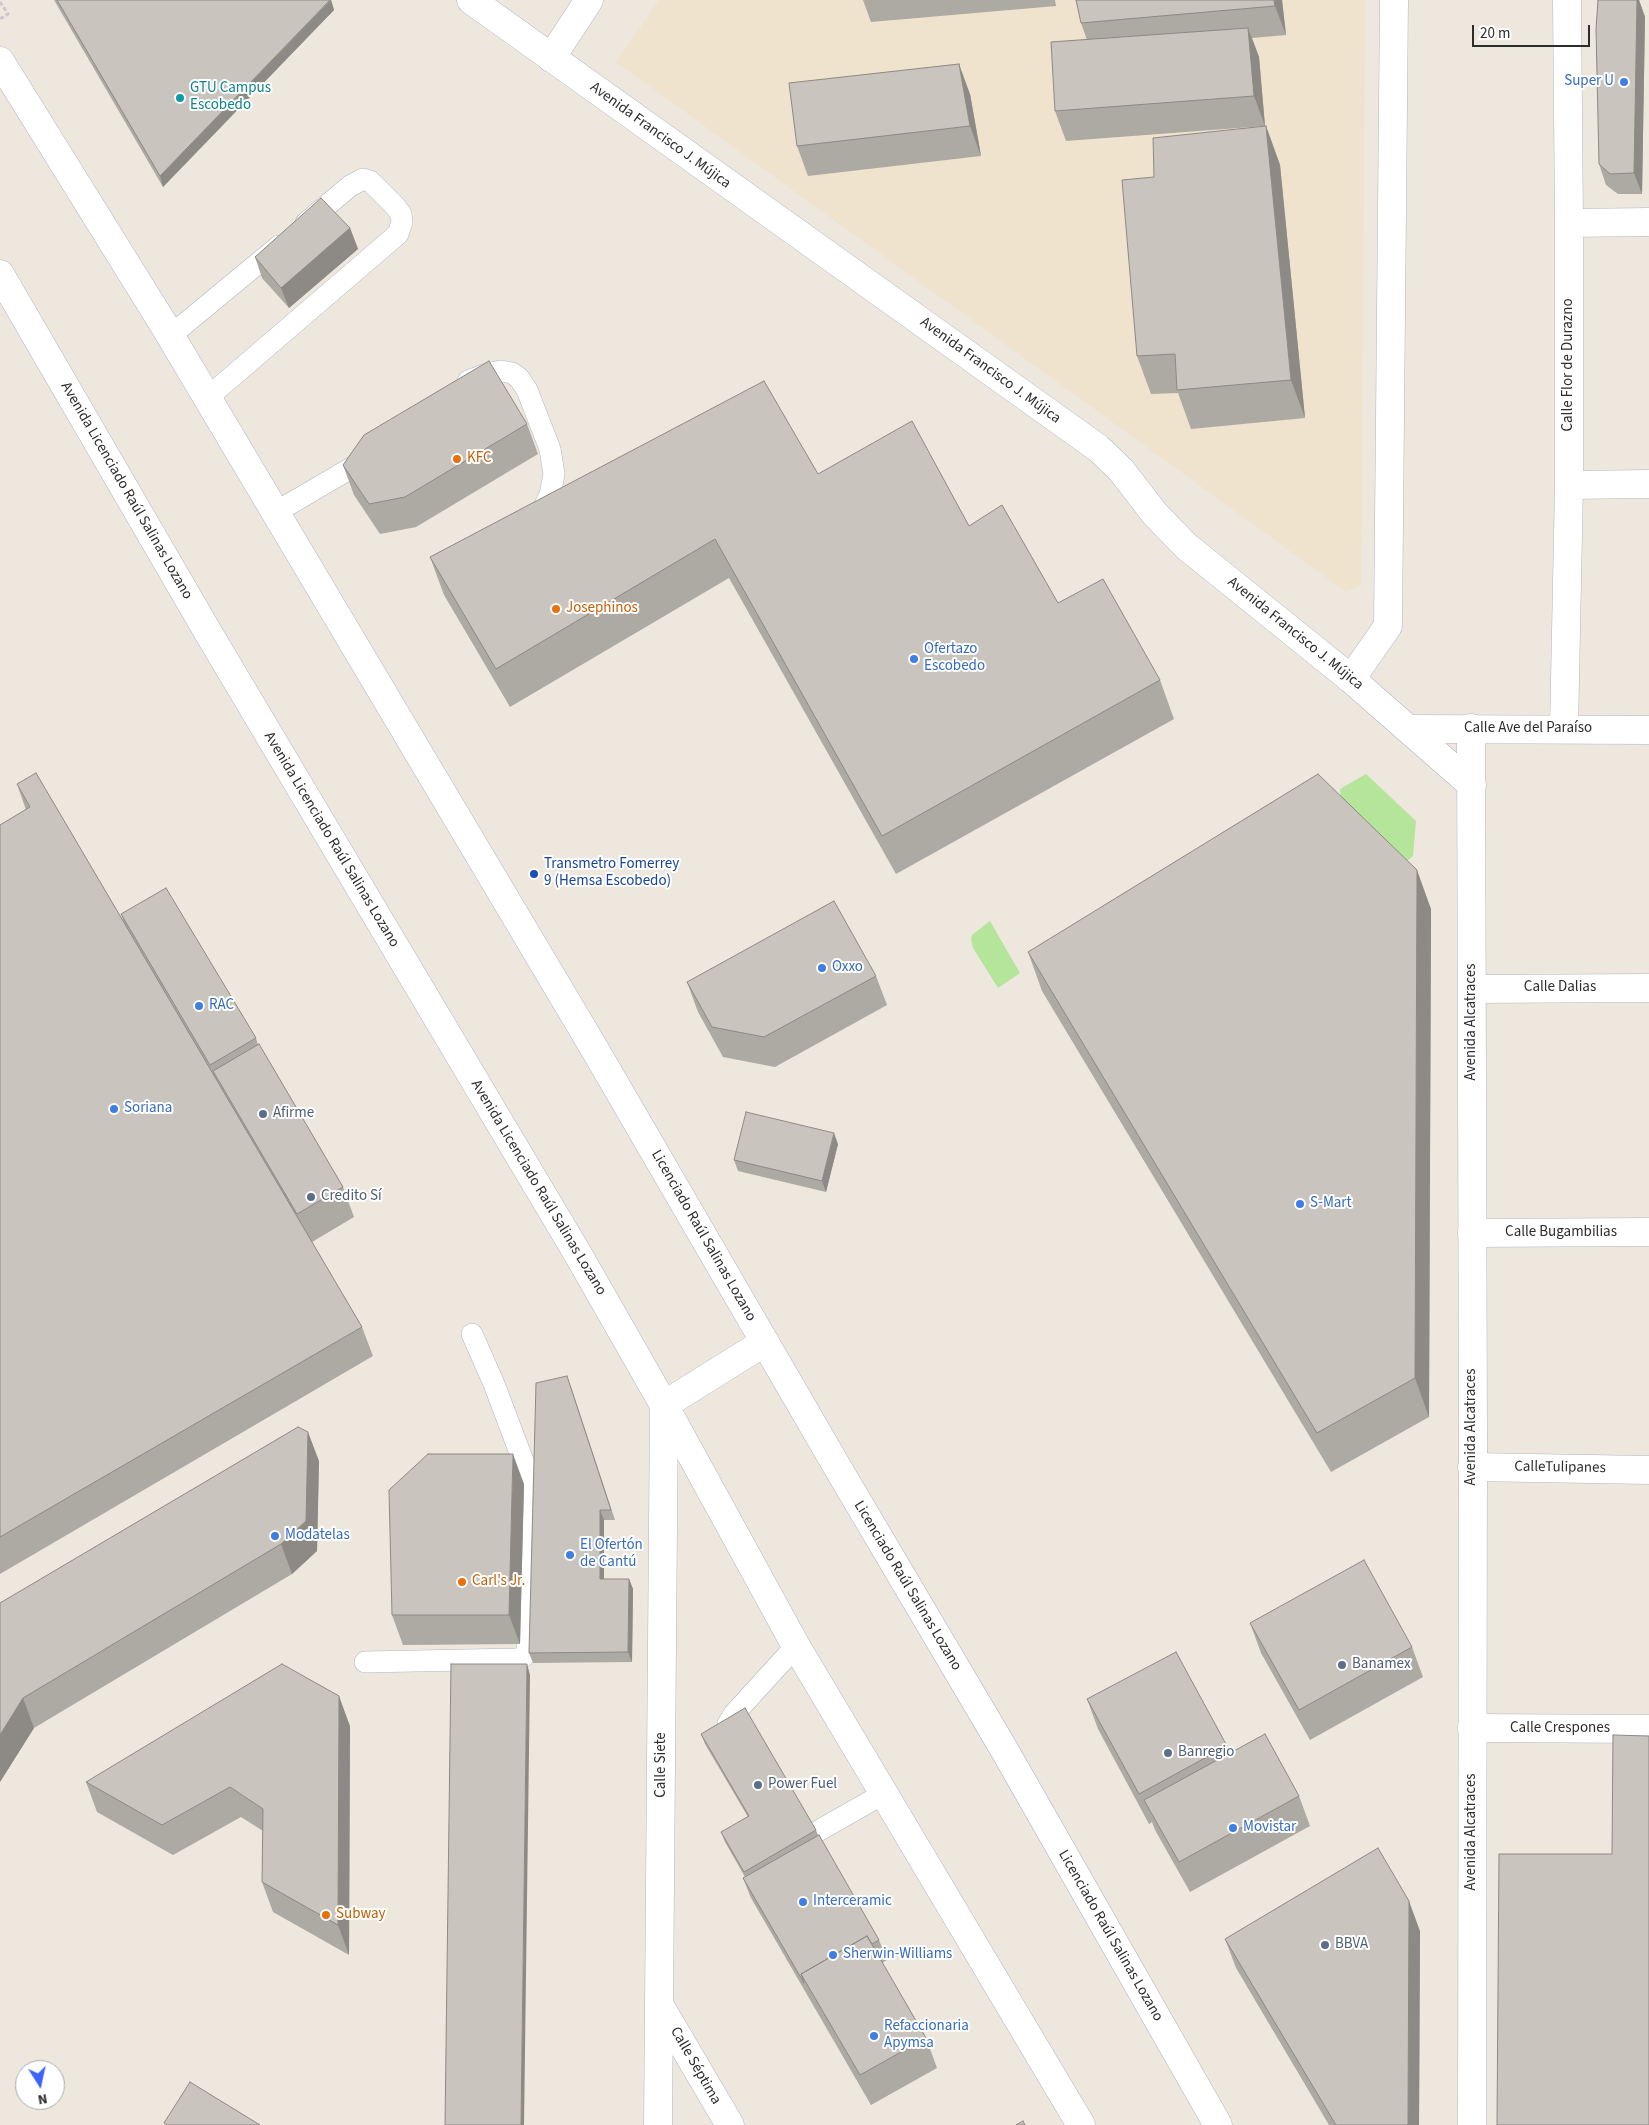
<!DOCTYPE html>
<meta charset="utf-8">
<style>
body{margin:0}
#map{position:relative;width:1649px;height:2125px;overflow:hidden;background:#eee7de;font-family:"Source Sans 3",sans-serif}
canvas{display:block}
.north{position:absolute;left:15px;top:2060px;width:50px;height:50px;box-sizing:border-box;background:#fff;border:1px solid #ababab;border-radius:50%;rotate:170deg;font-size:14px;font-weight:700;line-height:20px;text-align:center;color:#2c2c2c}
.north::after{content:'';display:block;margin:auto;width:18px;height:22px;background:#3c64fd;clip-path:polygon(50% 0,100% 100%,50% 72%,0 100%)}
.scale{position:absolute;left:1472px;top:25px;width:118px;height:22px;box-sizing:border-box;border:2px solid #2c2c2c;border-top:0;padding-left:6px;font-size:15px;line-height:18px;white-space:nowrap;color:#2c2c2c;-webkit-text-stroke:4px #fff;paint-order:stroke}
</style>
<div id="map">
<canvas width="1649" height="2125"></canvas>
<div class="north">N</div>
<div class="scale">20 m</div>
</div>
<script>
const context = document.querySelector('canvas').getContext('2d');
context.lineJoin = 'round';
function fill(path, color) {
  context.fillStyle = color;
  context.fill(path, 'evenodd');
}
function toPath(rows) {
  const path = new Path2D();
  for (const r of rows) {
    path.moveTo(r[0], r[1]);
    for (let i = 2; i < r.length; i += 2) path.lineTo(r[i], r[i + 1]);
  }
  return path;
}
function strokePath(path, color, width, dash) {
  context.strokeStyle = color;
  context.lineWidth = width;
  context.lineCap = dash ? 'butt' : 'round';
  context.setLineDash(dash || []);
  context.stroke(path);
}
function drawText(font, color, halo, rows, align = 'center') {
  context.font = font + ' "Source Sans 3",sans-serif';
  context.lineWidth = 4;
  context.setLineDash([]);
  context.textBaseline = 'middle';
  context.strokeStyle = halo;
  context.fillStyle = color;
  for (const [text, x, y, turn = 0] of rows) {
    context.save();
    context.translate(x, y);
    context.rotate((+turn || 0) * Math.PI / 180);
    context.textAlign = isNaN(turn) ? turn : align;
    if (halo) context.strokeText(text, 0, 0);
    context.fillText(text, 0, 0);
    context.restore();
  }
}
fill(toPath([
 [659,0,1365,0,1361,586,1345,591,616,62]
]), '#efe3cd');
fill(toPath([
 [1366,774,1416,821,1413,856,1407,861,1341,799,1340,789],
 [990,921,1020,973,998,988,973,948,971,939,972,935]
]), '#b5e59a');
const lane = toPath([
 [170,336,279,246],
 [468,381,486,374,501,371,512,373,519,378,527,390,550,449,554,474,550,495,538,519],
 [207,398,398,234,402,222,401,214,395,206,370,181,363,179,350,186,306,223],
 [276,512,370,457],
 [365,1662,517,1659,523,1657,527,1653,528,1474,494,1384,472,1334],
 [734,1741,728,1724,734,1714,796,1646],
 [790,1832,811,1835,883,1794]
]);
const street = toPath([
 [1569,223,1649,222],
 [1569,485,1649,484],
 [1351,679,1388,626,1394,0],
 [1408,729,1649,730],
 [1564,729,1569,485,1569,223,1567,0],
 [1472,989,1649,988],
 [1472,1233,1649,1232],
 [1472,1467,1649,1470],
 [1472,1728,1649,1729],
 [660,2006,730,2125],
 [658,2125,664,1405]
]);
const secondary = toPath([
 [471,0,1098,448,1121,470,1155,514,1186,546,1351,679,1472,785],
 [551,58,589,0],
 [0,61,164,325,594,1048,839,1470,1005,1751,1218,2125],
 [0,274,209,634,579,1256,664,1405,796,1646,1081,2125],
 [1471,728,1473,1441,1472,2125],
 [664,1405,765,1342]
]);
strokePath(lane, '#b2b5bf', 22);
strokePath(street, '#b2b5bf', 29);
strokePath(secondary, '#b2b5bf', 29);
strokePath(toPath([
 [0,2,8,14,0,19]
]), '#c8c8c8', 3, [4, 2.5]);
strokePath(lane, '#fff', 21);
strokePath(street, '#fff', 28);
strokePath(secondary, '#fff', 28);
fill(toPath([
 [54,0,331,0,334,10,163,187],
 [863,0,1055,0,1056,6,871,22],
 [1282,0,1286,35,1252,38,1259,57,1265,126,1066,141,1055,111,1087,40,1081,23],
 [1598,0,1639,0,1645,17,1642,194,1618,194,1606,185,1599,164],
 [970,94,981,156,808,176,797,146],
 [1266,126,1280,165,1305,418,1191,429,1178,393,1151,394,1137,356,1154,177],
 [350,228,358,249,289,308,262,278,255,257],
 [527,424,538,454,416,527,380,534,354,495,343,465],
 [818,474,969,526,1058,603,1160,680,1174,719,896,874,729,578,510,707,444,595,430,557],
 [17,784,123,920,121,914,256,1038,258,1045,343,1187,354,1217,312,1242,362,1327,373,1356,0,1574,0,825,26,810],
 [1431,909,1429,1417,1331,1472,1042,991,1028,952],
 [876,976,887,1005,775,1067,723,1057,698,1012,687,982],
 [838,1144,826,1192,738,1171,734,1160],
 [571,1387,615,1520,604,1520,604,1579,629,1579,633,1589,632,1662,533,1663,529,1653],
 [319,1461,317,1551,292,1574,34,1728,0,1782,0,1603],
 [524,1484,520,1644,403,1645,392,1615],
 [1250,1623,1412,1647,1423,1677,1310,1740,1261,1653],
 [1087,1699,1227,1746,1230,1754,1299,1796,1310,1826,1190,1892,1155,1830,1152,1822,1149,1824,1098,1729],
 [350,1726,349,1955,273,1912,262,1882,263,1831,241,1817,173,1855,97,1812,86,1782],
 [701,1734,816,1830,818,1835,879,1940,887,1960,882,1963,926,2038,937,2068,871,2105,751,1898,743,1878,745,1877,725,1842,721,1832,748,1817,705,1744],
 [1420,1931,1419,2125,1329,2125,1236,1968,1225,1939]
]), '#ada9a3');
fill(toPath([
 [331,0,334,10,163,187,160,176],
 [1274,0,1282,0,1286,35,1275,6],
 [1637,0,1639,0,1645,17,1642,194,1634,173],
 [1248,28,1259,57,1265,126,1254,96],
 [959,64,970,94,981,156,970,126],
 [1266,126,1280,165,1305,418,1291,380],
 [350,228,358,249,289,308,281,288],
 [1417,870,1431,909,1429,1417,1415,1378],
 [834,1133,838,1144,826,1192,822,1181],
 [308,1432,319,1461,317,1551,292,1574,281,1544],
 [513,1454,524,1484,520,1644,509,1615],
 [600,1510,604,1520,604,1589,600,1579],
 [629,1579,633,1589,632,1662,628,1652],
 [527,1664,530,1675,524,2125,521,2125],
 [339,1696,350,1726,349,1955,338,1925],
 [23,1698,34,1728,0,1782,0,1735],
 [1409,1901,1420,1931,1419,2125,1408,2125]
]), '#8d8984');
const building = toPath([
 [57,0,330,0,160,176,57,0],
 [1076,0,1274,0,1275,6,1081,23,1076,0],
 [1598,0,1637,0,1634,173,1610,174,1599,164,1596,29,1598,0],
 [1248,28,1254,96,1055,111,1051,42,1248,28],
 [959,64,970,126,797,146,789,83,959,64],
 [1266,126,1291,380,1177,390,1175,354,1137,356,1122,180,1154,177,1153,138,1266,126],
 [321,198,350,228,281,288,255,257,321,198],
 [489,361,527,424,405,497,369,504,343,465,364,435,489,361],
 [764,381,818,474,912,421,969,526,1002,505,1058,603,1103,579,1160,680,882,836,715,539,496,669,430,557,764,381],
 [36,773,362,1327,0,1537,0,825,30,807,17,784,36,773],
 [1318,774,1417,870,1415,1378,1317,1433,1028,952,1318,774],
 [166,888,256,1038,210,1065,121,914,166,888],
 [834,901,876,976,764,1037,712,1027,687,982,834,901],
 [259,1044,343,1187,297,1214,213,1071,259,1044],
 [746,1112,834,1133,822,1181,734,1160,746,1112],
 [567,1376,611,1510,600,1510,600,1579,629,1579,628,1652,529,1653,536,1383,567,1376],
 [298,1427,308,1432,306,1521,281,1544,23,1698,0,1735,0,1603,298,1427],
 [428,1454,513,1454,509,1615,392,1615,389,1490,428,1454],
 [1364,1560,1412,1647,1299,1710,1250,1623,1364,1560],
 [1176,1652,1227,1746,1139,1794,1087,1699,1176,1652],
 [282,1664,339,1696,338,1925,262,1882,263,1809,230,1787,162,1825,86,1782,282,1664],
 [451,1664,527,1664,521,2125,445,2125,451,1664],
 [745,1708,816,1830,744,1872,721,1832,749,1816,701,1734,745,1708],
 [1265,1734,1299,1796,1179,1862,1144,1800,1265,1734],
 [1613,1735,1649,1736,1649,2125,1497,2125,1499,1854,1612,1854,1613,1735],
 [819,1835,879,1940,872,1944,867,1936,801,1974,804,1983,743,1878,819,1835],
 [1378,1848,1409,1901,1408,2125,1336,2125,1225,1939,1378,1848],
 [867,1936,926,2038,860,2075,801,1974,867,1936],
 [190,2082,260,2125,167,2125,164,2123,190,2082],
 [1023,2121,1025,2125,1016,2125,1023,2121]
]);
fill(building, '#c9c4bd');
strokePath(building, '#8d8984', 1);
for (const [x, y, r, color] of [
 [1624,82,5,"#3f7fe0"],
 [180,98,5,"#0f9aa8"],
 [457,459,5,"#e8710a"],
 [556,609,5,"#e8710a"],
 [914,659,5,"#3f7fe0"],
 [534,874,5,"#1a4fb4"],
 [822,968,5,"#3f7fe0"],
 [199,1006,5,"#3f7fe0"],
 [114,1109,5,"#3f7fe0"],
 [263,1114,5,"#5c6f8a"],
 [311,1197,5,"#5c6f8a"],
 [1300,1204,5,"#3f7fe0"],
 [275,1536,5,"#3f7fe0"],
 [570,1555,5,"#3f7fe0"],
 [462,1582,5,"#e8710a"],
 [1342,1665,5,"#5c6f8a"],
 [1168,1753,5,"#5c6f8a"],
 [758,1785,5,"#5c6f8a"],
 [1233,1828,5,"#3f7fe0"],
 [803,1902,5,"#3f7fe0"],
 [326,1915,5,"#e8710a"],
 [1325,1945,5,"#5c6f8a"],
 [833,1955,5,"#3f7fe0"],
 [874,2036,5,"#3f7fe0"]
]) {
  const dot = new Path2D();
  dot.arc(x, y, r, 0, 2 * Math.PI);
  context.fillStyle = color;
  context.fill(dot);
  strokePath(dot, '#fff', 2);
}
drawText('15px', '#366cbe', '#fff', [
 ["Super U",1614,82,"right"],
 ["Ofertazo",924,650],
 ["Escobedo",924,667],
 ["Oxxo",832,968],
 ["RAC",209,1006],
 ["Soriana",124,1109],
 ["S-Mart",1310,1204],
 ["Modatelas",285,1536],
 ["El Ofertón",580,1546],
 ["de Cantú",580,1563],
 ["Movistar",1243,1828],
 ["Interceramic",813,1902],
 ["Sherwin-Williams",843,1955],
 ["Refaccionaria",884,2027],
 ["Apymsa",884,2044]
], 'left');
drawText('15px', '#0d838f', '#fff', [
 ["GTU Campus",190,89],
 ["Escobedo",190,106]
], 'left');
drawText('15px', '#2c2c2c', '#fff', [
 ["Avenida Francisco J. Mújica",660,136,36],
 ["Calle Flor de Durazno",1569,365,-90],
 ["Avenida Francisco J. Mújica",990,371,36],
 ["Avenida Licenciado Raúl Salinas Lozano",126,491,60],
 ["Avenida Francisco J. Mújica",1295,634,39],
 ["Calle Ave del Paraíso",1528,729],
 ["Avenida Licenciado Raúl Salinas Lozano",331,840,59],
 ["Calle Dalias",1560,988],
 ["Avenida Alcatraces",1472,1022,-90],
 ["Avenida Licenciado Raúl Salinas Lozano",538,1188,59],
 ["Calle Bugambilias",1561,1233],
 ["Licenciado Raúl Salinas Lozano",703,1236,60],
 ["Avenida Alcatraces",1472,1427,-90],
 ["CalleTulipanes",1560,1468,1],
 ["Licenciado Raúl Salinas Lozano",907,1586,59],
 ["Calle Crespones",1560,1729],
 ["Calle Siete",662,1765,-90],
 ["Avenida Alcatraces",1472,1832,-90],
 ["Licenciado Raúl Salinas Lozano",1110,1936,60],
 ["Calle Séptima",695,2066,60]
]);
drawText('15px', '#c56008', '#fff', [
 ["KFC",467,459],
 ["Josephinos",566,609],
 ["Carl's Jr.",472,1582],
 ["Subway",336,1915]
], 'left');
drawText('15px', '#164399', '#fff', [
 ["Transmetro Fomerrey",544,865],
 ["9 (Hemsa Escobedo)",544,882]
], 'left');
drawText('15px', '#4e5e75', '#fff', [
 ["Afirme",273,1114],
 ["Credito Sí",321,1197],
 ["Banamex",1352,1665],
 ["Banregio",1178,1753],
 ["Power Fuel",768,1785],
 ["BBVA",1335,1945]
], 'left');
</script>
